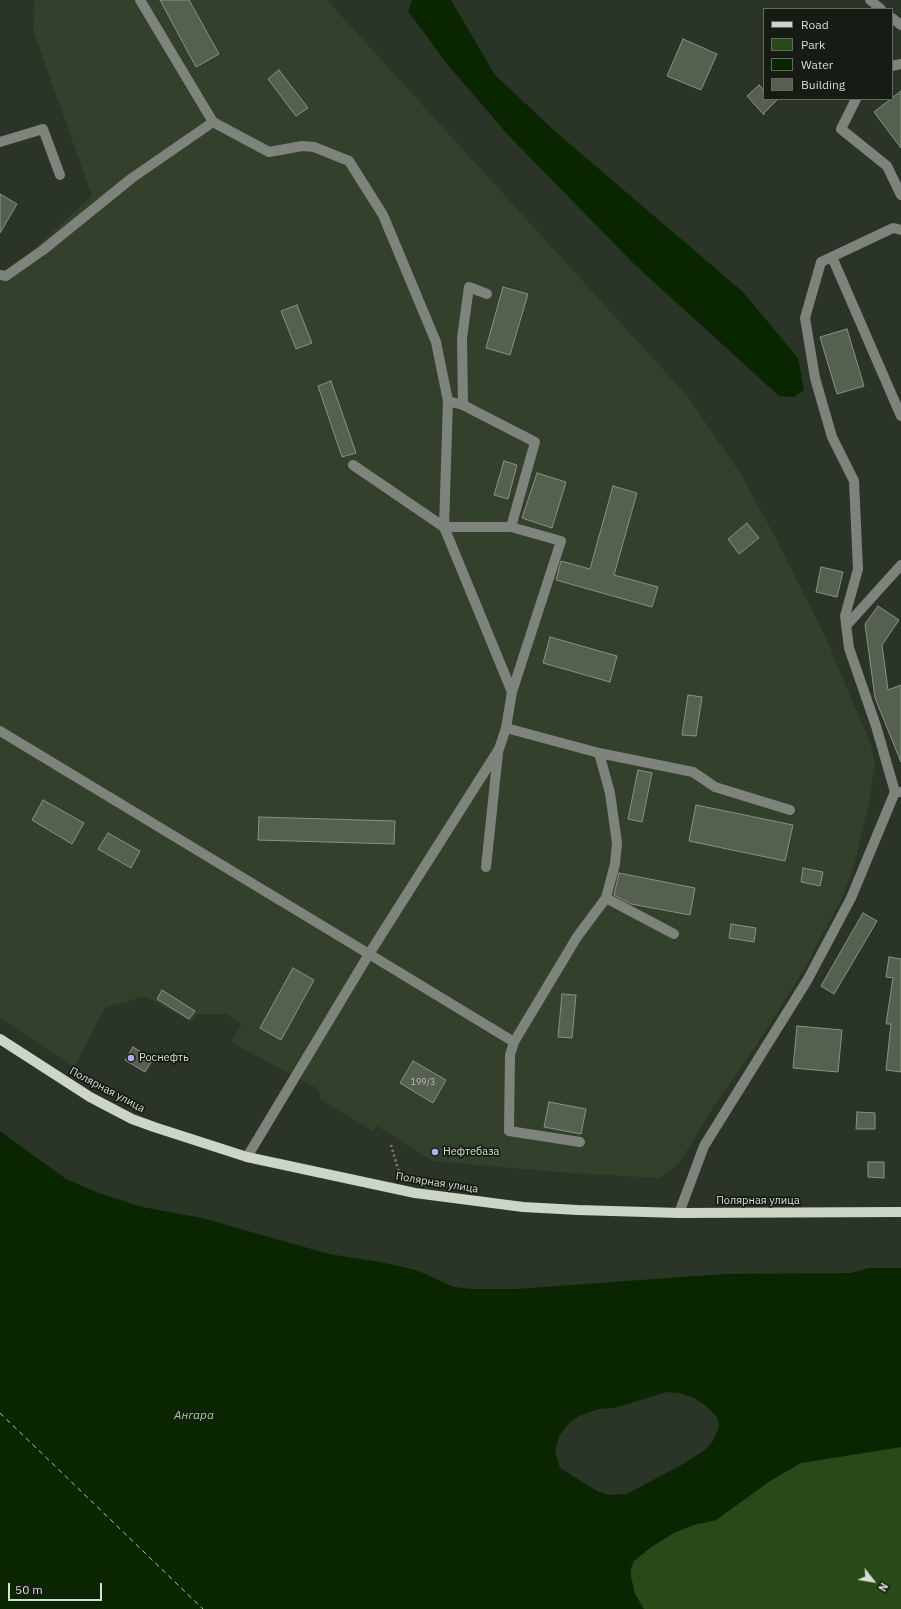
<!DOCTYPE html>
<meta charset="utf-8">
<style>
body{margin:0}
#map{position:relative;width:901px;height:1609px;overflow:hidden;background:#2b3527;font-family:"IBM Plex Sans",sans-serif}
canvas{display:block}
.legend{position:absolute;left:763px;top:8px;width:130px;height:92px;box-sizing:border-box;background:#161b14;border:1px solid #646961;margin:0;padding:5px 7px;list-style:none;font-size:12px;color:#d8ded5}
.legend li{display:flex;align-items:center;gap:8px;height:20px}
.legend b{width:20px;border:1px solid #646961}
.north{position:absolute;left:853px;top:1561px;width:40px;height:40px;-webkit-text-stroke:3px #161b14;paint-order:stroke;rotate:121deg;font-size:11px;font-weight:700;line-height:16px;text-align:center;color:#d8ded5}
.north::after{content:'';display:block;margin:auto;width:14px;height:18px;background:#d8ded5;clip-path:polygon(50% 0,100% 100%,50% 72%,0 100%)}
.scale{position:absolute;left:8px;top:1583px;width:94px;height:18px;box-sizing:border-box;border:2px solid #d8ded5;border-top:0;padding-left:5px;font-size:12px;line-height:14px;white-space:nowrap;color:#d8ded5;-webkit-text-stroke:3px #161b14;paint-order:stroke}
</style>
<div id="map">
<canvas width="901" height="1609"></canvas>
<ul class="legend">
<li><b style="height:5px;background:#cbd6c7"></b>Road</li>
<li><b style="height:11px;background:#294918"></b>Park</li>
<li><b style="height:11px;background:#0a2600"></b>Water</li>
<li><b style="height:11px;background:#556051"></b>Building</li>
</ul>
<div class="north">N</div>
<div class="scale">50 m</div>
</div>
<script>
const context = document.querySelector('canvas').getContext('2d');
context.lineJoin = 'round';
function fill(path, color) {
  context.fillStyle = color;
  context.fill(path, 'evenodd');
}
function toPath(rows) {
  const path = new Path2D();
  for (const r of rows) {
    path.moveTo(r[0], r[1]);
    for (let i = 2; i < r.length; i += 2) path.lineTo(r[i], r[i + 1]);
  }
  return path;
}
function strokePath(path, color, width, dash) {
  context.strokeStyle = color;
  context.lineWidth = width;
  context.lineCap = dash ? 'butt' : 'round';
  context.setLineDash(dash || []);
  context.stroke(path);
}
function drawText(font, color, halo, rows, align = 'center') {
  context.font = font + ' "IBM Plex Sans",sans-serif';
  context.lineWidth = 3.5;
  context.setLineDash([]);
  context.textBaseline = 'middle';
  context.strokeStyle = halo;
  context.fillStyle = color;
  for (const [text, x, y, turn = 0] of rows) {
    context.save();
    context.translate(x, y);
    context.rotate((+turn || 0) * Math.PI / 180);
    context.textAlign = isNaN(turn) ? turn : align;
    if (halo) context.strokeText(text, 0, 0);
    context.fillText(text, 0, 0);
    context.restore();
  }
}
fill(toPath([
 [35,0,327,0,688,397,742,476,773,533,826,638,871,745,875,762,868,809,854,865,842,898,802,973,752,1052,716,1103,679,1163,659,1178,570,1173,433,1161,377,1126,373,1131,321,1100,318,1089,231,1042,242,1024,226,1014,197,1014,191,1022,145,996,105,1008,74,1067,0,1018,0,270,7,273,92,196,33,30]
]), '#32402c');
fill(toPath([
 [901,1447,901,1609,644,1609,635,1594,631,1577,631,1568,634,1561,651,1547,674,1533,693,1525,716,1520,770,1481,801,1463]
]), '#294918');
fill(toPath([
 [412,0,451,0,495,75,557,133,743,292,798,358,804,390,794,397,779,396,635,265,508,135,447,64,408,11],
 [0,1131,66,1179,96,1192,142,1207,202,1218,329,1254,386,1263,416,1270,454,1287,472,1289,516,1289,724,1274,851,1273,869,1268,901,1268,901,1447,801,1463,770,1481,716,1520,693,1525,674,1533,651,1547,634,1561,631,1568,631,1577,635,1594,644,1609,0,1609],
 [667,1392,679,1393,694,1398,705,1405,717,1417,719,1427,713,1441,706,1449,685,1463,627,1494,609,1495,597,1491,560,1468,555,1451,559,1436,570,1422,581,1415,599,1409,614,1408]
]), '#0a2600');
strokePath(toPath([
 [0,1413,203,1609]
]), '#9cd681', 1, [5, 4]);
const building = toPath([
 [160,0,189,0,219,54,196,67,160,0],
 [683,39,717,54,701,90,667,76,683,39],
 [279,70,308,108,296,116,268,79,279,70],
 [759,85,764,90,764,99,778,99,764,113,764,115,747,96,759,85],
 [901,91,901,148,874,112,901,91],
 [0,194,17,204,0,233,0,194],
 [503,287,528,294,510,355,486,348,503,287],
 [297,305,312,343,296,349,281,311,297,305],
 [847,329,864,386,837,394,820,337,847,329],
 [331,381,356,453,342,457,318,386,331,381],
 [504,461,517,465,508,499,494,495,504,461],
 [537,473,566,482,552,528,522,518,537,473],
 [613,486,637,493,614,575,658,587,652,607,556,580,561,561,590,569,613,486],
 [747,523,759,538,739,554,728,539,747,523],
 [821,567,843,572,837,597,816,592,821,567],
 [878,606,899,620,882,645,888,690,901,685,901,762,875,698,865,624,878,606],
 [550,637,617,656,610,682,543,663,550,637],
 [688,695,702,697,696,736,682,735,688,695],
 [638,770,652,773,642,822,628,819,638,770],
 [43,800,84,823,72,844,32,820,43,800],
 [696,805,793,825,785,861,689,841,696,805],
 [259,817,395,821,394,844,258,840,259,817],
 [108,833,140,851,131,868,98,849,108,833],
 [803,868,823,872,820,886,801,882,803,868],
 [619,873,695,888,690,915,631,904,614,895,619,873],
 [863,913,877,921,834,994,821,986,863,913],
 [731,924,756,928,754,942,729,938,731,924],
 [889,957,901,959,901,1072,886,1070,891,1024,886,1024,893,978,886,977,889,957],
 [293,968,314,980,281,1040,260,1028,293,968],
 [162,990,195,1011,189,1019,157,999,162,990],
 [562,994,576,995,572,1038,558,1037,562,994],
 [797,1026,842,1030,838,1072,793,1068,797,1026],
 [133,1047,153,1059,145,1072,125,1060,133,1047],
 [413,1061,446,1080,433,1103,400,1083,413,1061],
 [549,1102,586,1109,581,1134,544,1127,549,1102],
 [857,1112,875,1113,875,1129,856,1129,857,1112],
 [868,1162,884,1162,884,1178,868,1177,868,1162]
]);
fill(building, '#556051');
strokePath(building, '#889383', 1);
strokePath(toPath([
 [391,1145,401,1179]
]), '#7c8478', 2.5, [2, 3]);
strokePath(toPath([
 [870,0,881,9],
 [892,18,901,25],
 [892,66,901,64],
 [856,99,841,129,887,166,901,195],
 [213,122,269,152,302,146,314,147,349,161,383,215,436,342,448,401,444,527,512,692,506,728,499,749,369,954,514,1042,577,937,606,898,674,934],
 [0,142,43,129,60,175],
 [832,257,901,416],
 [0,275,6,276,43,250,132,178,213,122,140,0],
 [463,405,462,338,469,287,487,294],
 [353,465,444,527,511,527,535,442,463,405,448,401],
 [511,527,561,541,512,692],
 [846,626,901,565],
 [506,728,599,753,693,772,715,787,790,810],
 [0,731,369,954,247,1157],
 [599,753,610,793,617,843,615,864,606,898],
 [895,792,876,726,849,648,845,616,858,569,854,481,832,437,815,378,805,318,821,262,893,228,901,230],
 [486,867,498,753],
 [514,1042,510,1055,509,1131,580,1142],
 [679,1213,704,1146,808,979,851,898,895,792,901,792]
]), '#7e837c', 10);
strokePath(toPath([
 [0,1039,90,1097,132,1119,154,1127,247,1157,415,1193,523,1207,578,1210,679,1213,901,1212]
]), '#cbd6c7', 10);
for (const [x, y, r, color] of [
 [131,1058,4,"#b2adfa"],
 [435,1152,4,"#b2adfa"]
]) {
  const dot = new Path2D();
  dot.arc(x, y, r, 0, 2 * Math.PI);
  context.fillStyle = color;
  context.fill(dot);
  strokePath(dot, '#161b14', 1.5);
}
drawText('9px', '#b7beb4', null, [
 ["199/3",423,1082]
]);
drawText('11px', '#d8ded5', '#161b14', [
 ["Роснефть",139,1058],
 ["Нефтебаза",443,1152]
], 'left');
drawText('11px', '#d8ded5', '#161b14', [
 ["Полярная улица",107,1090,28],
 ["Полярная улица",437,1183,9],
 ["Полярная улица",758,1201]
]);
drawText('italic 12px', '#9cd681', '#161b14', [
 ["Ангара",194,1416]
]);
</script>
